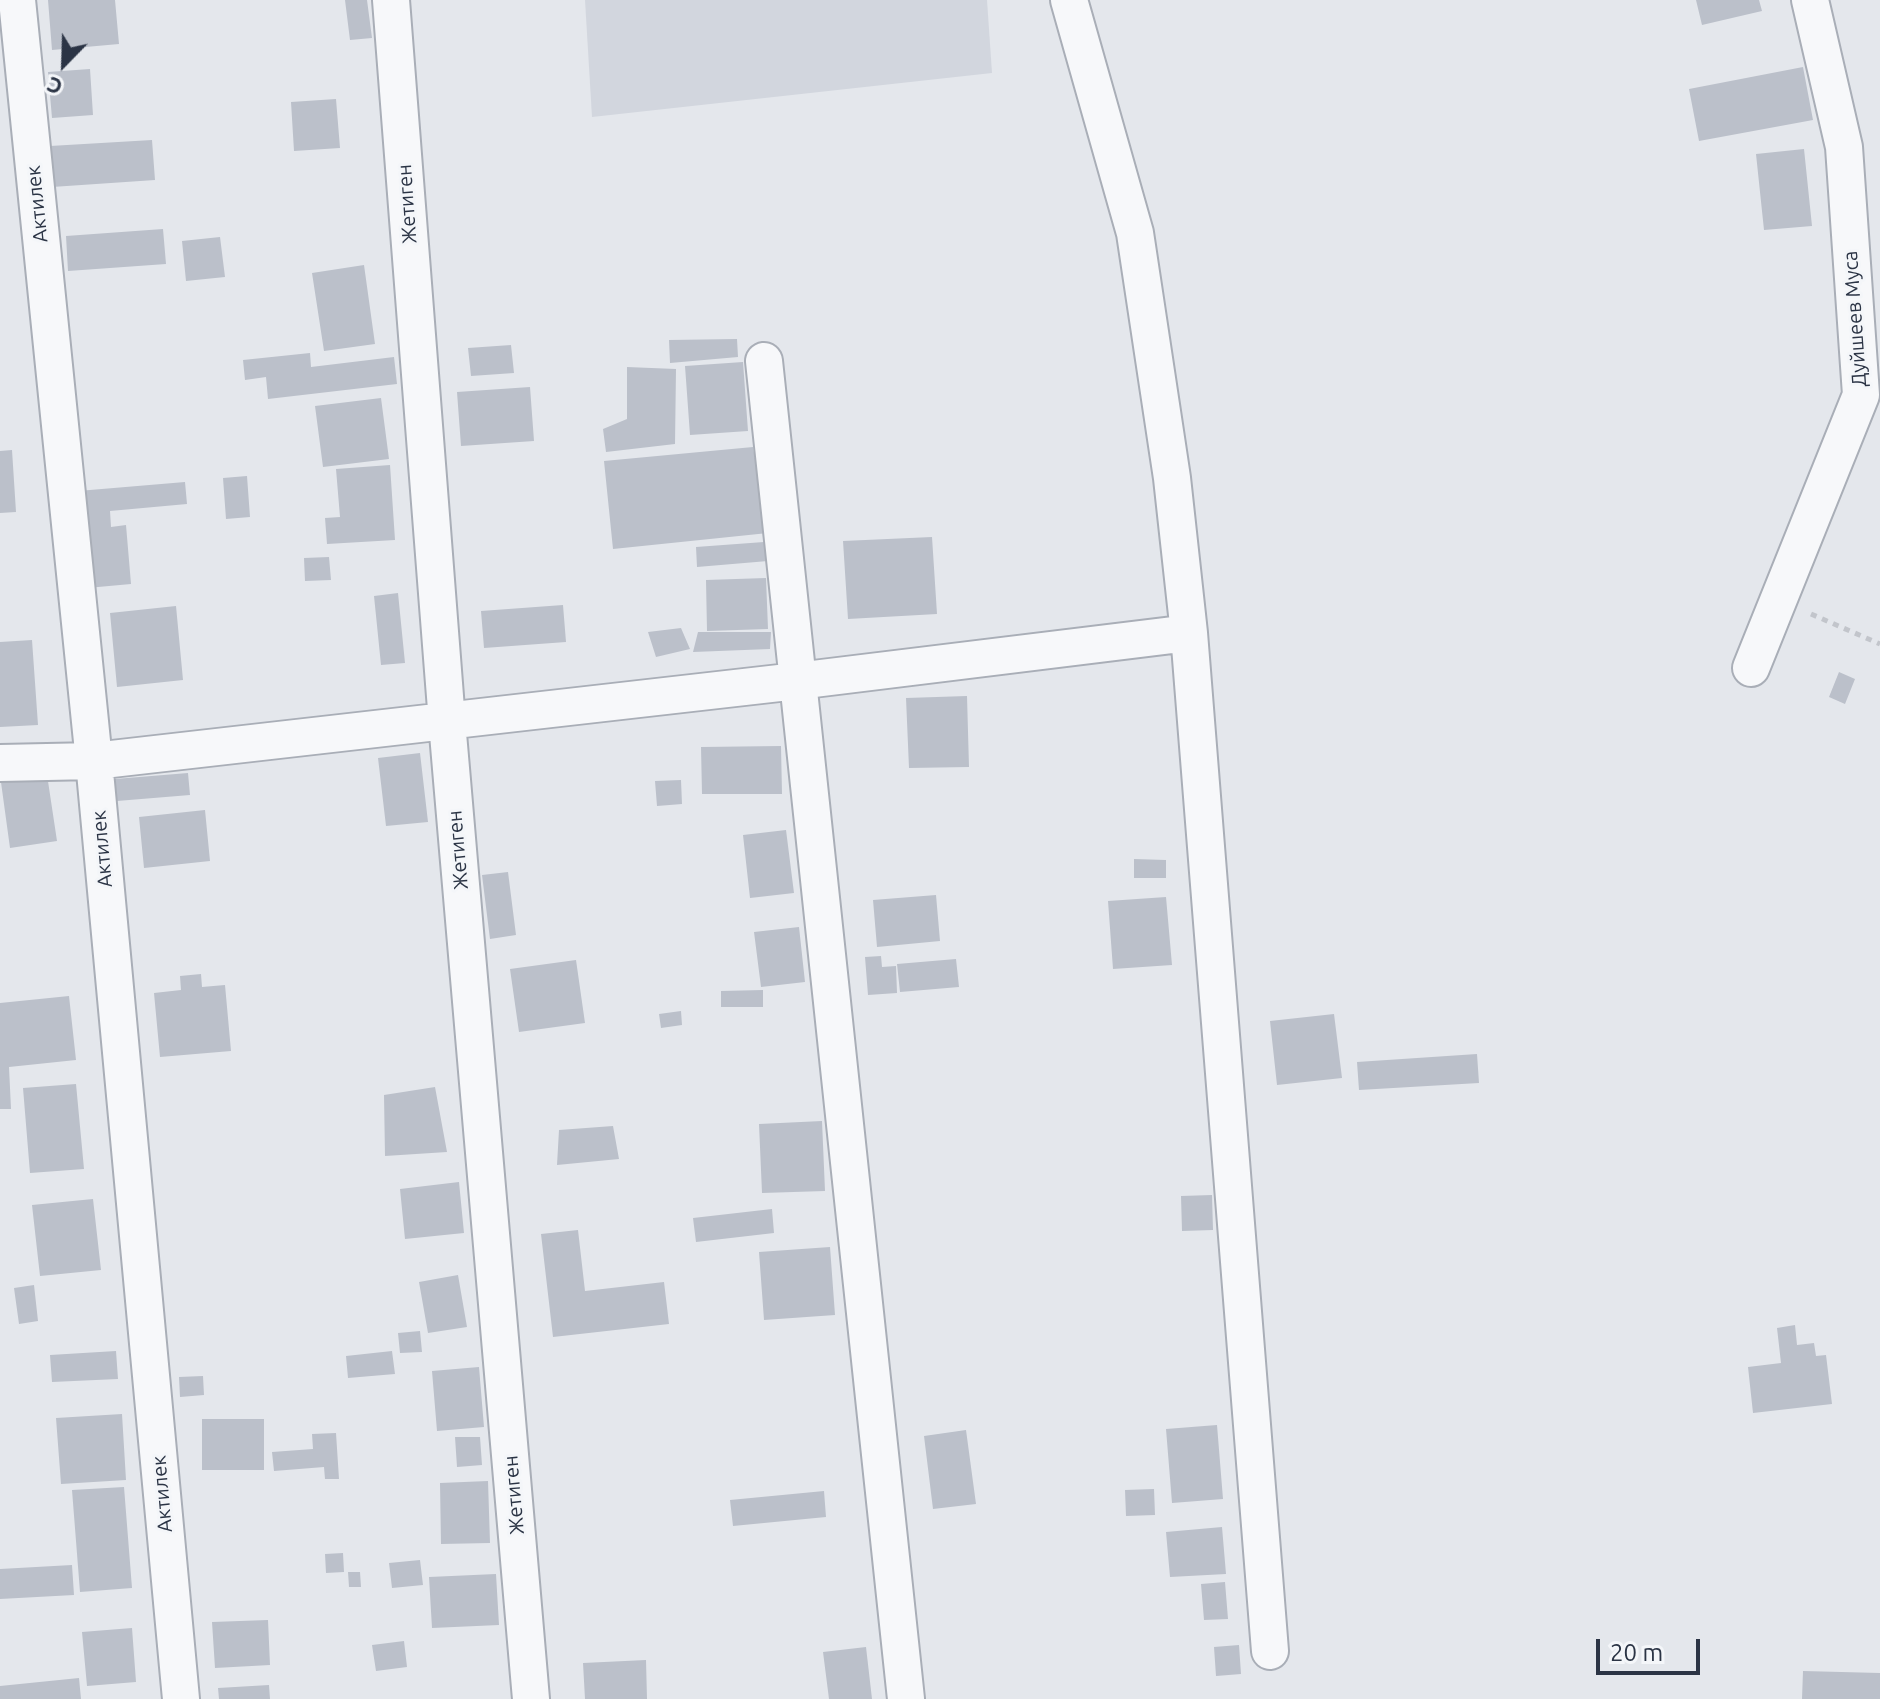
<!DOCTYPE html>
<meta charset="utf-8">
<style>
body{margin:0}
#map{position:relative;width:1880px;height:1699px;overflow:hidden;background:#e4e7ec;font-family:Ubuntu,sans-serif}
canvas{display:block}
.north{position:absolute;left:24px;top:24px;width:80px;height:80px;-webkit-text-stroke:6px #f4f6f9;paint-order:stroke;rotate:203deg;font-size:22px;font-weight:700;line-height:32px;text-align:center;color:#2b3445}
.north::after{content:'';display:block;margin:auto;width:28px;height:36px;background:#2b3445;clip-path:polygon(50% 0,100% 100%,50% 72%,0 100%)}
.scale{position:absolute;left:1596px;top:1639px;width:104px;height:36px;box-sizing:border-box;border:4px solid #2b3445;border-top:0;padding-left:10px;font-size:24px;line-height:28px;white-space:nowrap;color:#2b3445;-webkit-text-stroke:6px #f4f6f9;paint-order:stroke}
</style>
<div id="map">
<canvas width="1880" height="1699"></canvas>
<div class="north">С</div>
<div class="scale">20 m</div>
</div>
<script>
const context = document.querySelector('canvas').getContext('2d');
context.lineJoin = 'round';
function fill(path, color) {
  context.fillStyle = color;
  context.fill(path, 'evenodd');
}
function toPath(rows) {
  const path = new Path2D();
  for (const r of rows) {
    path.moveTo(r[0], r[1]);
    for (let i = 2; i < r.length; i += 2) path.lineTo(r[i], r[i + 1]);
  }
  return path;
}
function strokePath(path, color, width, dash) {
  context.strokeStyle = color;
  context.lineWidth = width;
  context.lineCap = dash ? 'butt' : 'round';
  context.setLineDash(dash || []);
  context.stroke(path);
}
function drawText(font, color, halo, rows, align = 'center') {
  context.font = font + ' Ubuntu,sans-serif';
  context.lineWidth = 6;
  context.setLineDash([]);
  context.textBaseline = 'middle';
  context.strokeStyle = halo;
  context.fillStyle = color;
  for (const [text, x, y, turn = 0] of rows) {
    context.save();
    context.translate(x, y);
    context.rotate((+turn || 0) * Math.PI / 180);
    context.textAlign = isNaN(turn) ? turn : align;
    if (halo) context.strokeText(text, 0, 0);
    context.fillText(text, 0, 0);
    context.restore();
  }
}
fill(toPath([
 [585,0,987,0,992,73,592,117]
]), '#d2d6de');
fill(toPath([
 [48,0,115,0,119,44,52,50],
 [345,0,367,0,372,38,350,40],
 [1696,0,1759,0,1762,11,1702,25],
 [1803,67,1813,120,1699,141,1689,89],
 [90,69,93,115,52,118,48,72],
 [336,99,340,148,294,151,291,102],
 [152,140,155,180,52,187,50,146],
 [1804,149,1812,226,1764,230,1756,154],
 [163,229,166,264,68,271,66,236],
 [220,237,225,277,186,281,182,241],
 [364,265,375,344,324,351,312,273],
 [737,339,738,357,670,363,669,340],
 [511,345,514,373,471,376,468,348],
 [310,353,311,367,394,357,397,384,268,399,266,377,245,380,243,360],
 [743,362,748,431,690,435,685,366],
 [627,367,676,369,675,444,606,452,603,429,627,419],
 [530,387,534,441,461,446,457,392],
 [381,398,389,459,323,467,315,406],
 [753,447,768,533,613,549,604,461],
 [12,450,16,512,0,513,0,451],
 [390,465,395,540,327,544,325,518,340,517,336,469],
 [247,476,250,517,226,519,223,478],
 [185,482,187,504,110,511,111,527,126,525,131,584,87,588,78,491],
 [932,537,937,614,848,619,843,541],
 [764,542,768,561,697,567,696,547],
 [329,557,331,580,305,581,304,558],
 [766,578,768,629,707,631,706,580],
 [398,593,405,663,381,665,374,596],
 [563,605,566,642,484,648,481,611],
 [176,606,183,680,117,687,110,613],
 [681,628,690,649,656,657,648,632],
 [698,632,771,632,770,649,693,652],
 [32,640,38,725,0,727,0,642],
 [1839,672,1855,679,1845,704,1829,697],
 [967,696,969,767,909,768,906,698],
 [781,746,782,794,702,794,701,747],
 [420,753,428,822,386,826,378,758],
 [46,768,57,841,10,848,0,775],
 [188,773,190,795,117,801,115,779],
 [681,780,682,804,657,806,655,781],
 [205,810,210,861,144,868,139,817],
 [786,830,794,893,750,898,743,835],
 [1134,859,1166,860,1166,878,1134,878],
 [508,872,516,935,490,939,482,875],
 [936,895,940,941,877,947,873,900],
 [1166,897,1172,965,1113,969,1108,901],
 [799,927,805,982,761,987,754,932],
 [881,956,882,967,896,966,897,993,868,995,865,957],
 [956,959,959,987,900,992,897,964],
 [576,960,585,1023,519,1032,510,969],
 [201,974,202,987,225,985,231,1051,160,1057,154,993,181,990,180,976],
 [763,990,763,1007,721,1007,721,991],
 [69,996,76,1060,9,1067,11,1109,0,1109,0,1003],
 [681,1011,682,1025,661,1028,659,1014],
 [1334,1014,1342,1078,1277,1085,1270,1021],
 [1477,1054,1479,1083,1359,1090,1357,1062],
 [76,1084,84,1169,30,1173,23,1088],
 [435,1087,447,1152,385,1156,384,1095],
 [822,1121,825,1191,762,1193,759,1124],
 [613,1126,619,1159,557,1165,559,1130],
 [459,1182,464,1233,405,1239,400,1189],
 [1212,1195,1213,1230,1182,1231,1181,1196],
 [93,1199,101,1270,40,1276,32,1205],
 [772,1209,774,1233,696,1242,693,1218],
 [578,1230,585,1291,664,1282,669,1324,553,1337,541,1234],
 [830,1247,835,1315,764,1320,759,1252],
 [458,1275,467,1327,428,1333,419,1282],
 [34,1285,38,1321,19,1324,14,1288],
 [1795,1325,1797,1345,1814,1343,1816,1356,1826,1355,1832,1404,1753,1413,1748,1367,1781,1363,1777,1328],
 [420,1331,422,1352,400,1353,398,1333],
 [116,1351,118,1379,52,1382,50,1355],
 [392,1351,395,1374,348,1378,346,1356],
 [479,1367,484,1427,437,1431,432,1371],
 [203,1376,204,1395,180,1397,179,1377],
 [122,1414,126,1480,61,1484,56,1418],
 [202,1419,264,1419,264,1470,202,1470],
 [1217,1425,1223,1499,1172,1503,1166,1429],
 [966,1430,976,1504,933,1509,924,1436],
 [336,1433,339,1479,325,1479,324,1467,274,1471,272,1452,313,1449,312,1434],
 [455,1437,480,1437,482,1465,457,1467],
 [488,1481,490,1543,441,1544,440,1483],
 [124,1487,132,1588,80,1592,72,1490],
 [1154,1489,1155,1515,1126,1516,1125,1490],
 [824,1491,826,1517,733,1526,730,1500],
 [1222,1527,1226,1574,1170,1577,1166,1532],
 [343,1553,344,1572,326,1573,325,1554],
 [420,1560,423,1585,392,1588,389,1563],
 [72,1565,74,1595,0,1599,0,1569],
 [348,1572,360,1572,361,1587,349,1587],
 [496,1574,499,1625,432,1628,429,1577],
 [1225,1582,1228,1619,1204,1620,1201,1584],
 [268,1620,270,1665,215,1668,212,1622],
 [132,1628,136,1682,87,1686,82,1632],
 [404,1641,407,1667,376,1671,372,1645],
 [1239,1645,1241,1674,1216,1676,1214,1647],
 [866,1647,872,1699,829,1699,823,1652],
 [646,1660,647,1699,585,1699,583,1663],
 [1803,1671,1880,1673,1880,1699,1802,1699],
 [79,1678,81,1699,0,1699,0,1686],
 [269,1685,270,1699,219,1699,218,1688]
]), '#bbc0ca');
const minor = toPath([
 [17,0,94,761,181,1699],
 [391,0,447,722,531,1699],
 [1069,0,1135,233,1172,478,1189,633,1270,1651],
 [764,361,906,1699],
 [1751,668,1861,395,1844,147,1810,0],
 [0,763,94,761,797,681,1189,633]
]);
strokePath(minor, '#a9aeb7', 40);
strokePath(toPath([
 [1811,614,1880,644]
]), '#c2c5cb', 5, [6, 6]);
strokePath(minor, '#f7f8fa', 36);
drawText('20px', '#2b3445', '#f4f6f9', [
 ["Актилек",37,204,-96],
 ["Жетиген",407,204,-94],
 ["Дуйшеев Муса",1855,319,-94],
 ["Актилек",102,849,-95],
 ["Жетиген",458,850,-95],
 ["Актилек",162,1494,-95],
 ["Жетиген",514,1495,-95]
]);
</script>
